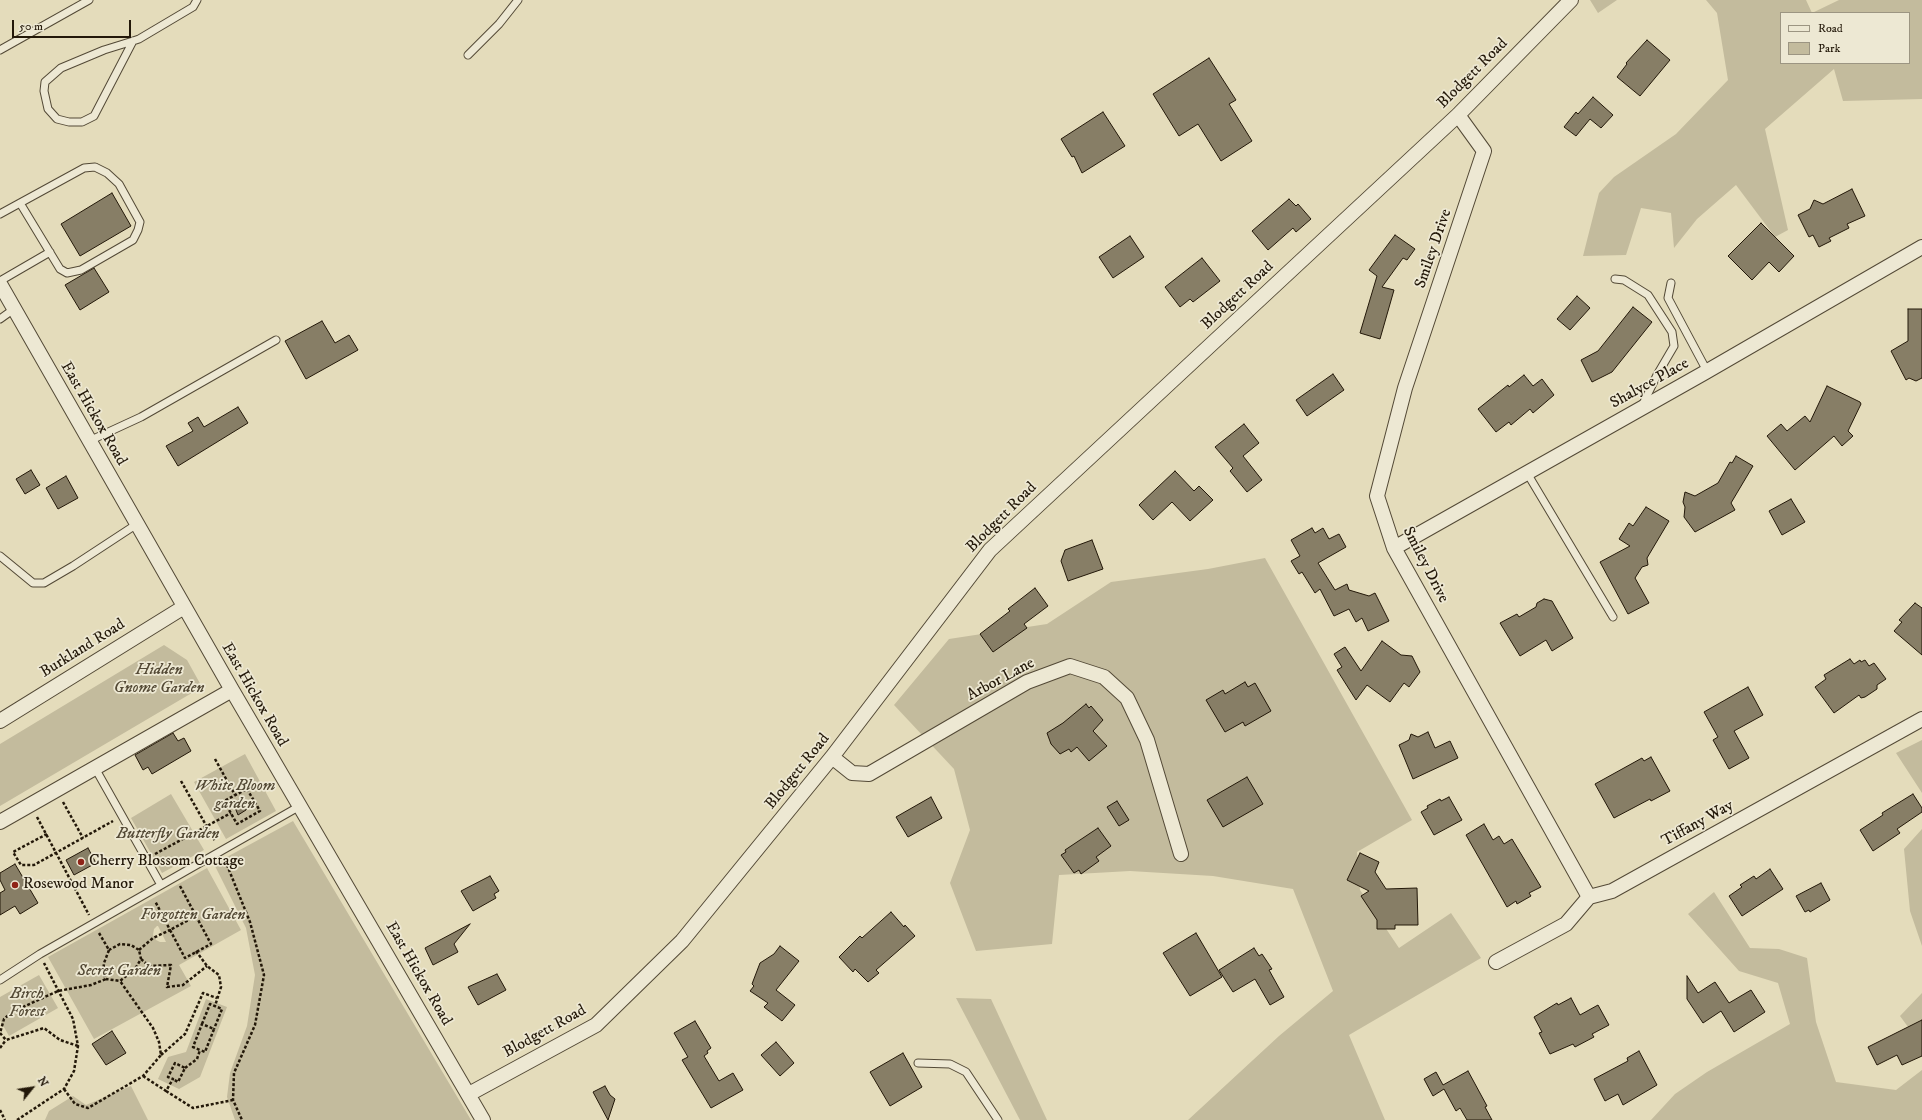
<!DOCTYPE html>
<style>
body{margin:0}
#map{position:relative;width:1922px;height:1120px;overflow:hidden;background:#e4dcbb;font-family:"IM FELL DW Pica",serif}
canvas{display:block}
.legend{position:absolute;left:1780px;top:12px;width:130px;height:52px;box-sizing:border-box;background:#ede8d3;border:1px solid #9c9582;margin:0;padding:5px 7px;list-style:none;font-size:12px;color:#231809}
.legend li{display:flex;align-items:center;gap:8px;height:20px}
.legend b{width:20px;border:1px solid #9c9582}
.north{position:absolute;left:12px;top:1068px;width:40px;height:40px;-webkit-text-stroke:3px #ede8d3;paint-order:stroke;rotate:60deg;font-size:11px;font-weight:700;line-height:16px;text-align:center;color:#231809}
.north::after{content:'';display:block;margin:auto;width:14px;height:18px;background:#231809;clip-path:polygon(50% 0,100% 100%,50% 72%,0 100%)}
.scale{position:absolute;left:12px;top:20px;width:119px;height:18px;box-sizing:border-box;border:2px solid #231809;border-top:0;padding-left:5px;font-size:12px;line-height:14px;white-space:nowrap;color:#231809;-webkit-text-stroke:3px #ede8d3;paint-order:stroke}
</style>
<div id="map">
<canvas width="1922" height="1120"></canvas>
<ul class="legend">
<li><b style="height:5px;background:#ede8d3"></b>Road</li>
<li><b style="height:11px;background:#c3bb9d"></b>Park</li>
</ul>
<div class="north">N</div>
<div class="scale">50 m</div>
</div>
<script>
const context = document.querySelector('canvas').getContext('2d');
context.lineJoin = 'round';
function fill(path, color) {
  context.fillStyle = color;
  context.fill(path, 'evenodd');
}
function toPath(rows) {
  const path = new Path2D();
  for (const r of rows) {
    path.moveTo(r[0], r[1]);
    for (let i = 2; i < r.length; i += 2) path.lineTo(r[i], r[i + 1]);
  }
  return path;
}
function strokePath(path, color, width, dash) {
  context.strokeStyle = color;
  context.lineWidth = width;
  context.lineCap = dash ? 'butt' : 'round';
  context.setLineDash(dash || []);
  context.stroke(path);
}
function drawText(font, color, halo, rows, align = 'center') {
  context.font = font + ' "IM FELL DW Pica",serif';
  context.lineWidth = 3.5;
  context.setLineDash([]);
  context.textBaseline = 'middle';
  context.strokeStyle = halo;
  context.fillStyle = color;
  for (const [text, x, y, turn = 0] of rows) {
    context.save();
    context.translate(x, y);
    context.rotate((+turn || 0) * Math.PI / 180);
    context.textAlign = isNaN(turn) ? turn : align;
    if (halo) context.strokeText(text, 0, 0);
    context.fillText(text, 0, 0);
    context.restore();
  }
}
fill(toPath([
 [1590,0,1617,0,1598,13],
 [1706,0,1806,0,1812,13,1839,0,1922,0,1922,99,1843,101,1834,69,1765,129,1788,230,1775,237,1736,185,1697,219,1674,248,1671,213,1641,208,1626,255,1583,256,1599,193,1614,177,1676,134,1728,80,1717,13],
 [1781,13,1909,13,1909,63,1781,63],
 [1265,558,1412,820,1357,852,1360,890,1399,948,1451,913,1481,958,1349,1035,1385,1120,1188,1120,1279,1036,1333,991,1293,889,1213,876,1130,871,1059,875,1052,944,976,951,950,883,970,830,954,769,894,705,949,639,1047,624,1111,582,1208,569],
 [164,645,187,660,202,687,0,806,0,744],
 [1922,740,1922,793,1896,753],
 [245,754,276,811,226,839,194,782],
 [171,794,204,850,162,873,131,818],
 [293,821,471,1120,235,1120,227,1097,230,1073,247,1026,255,975,246,928,214,864],
 [1922,829,1922,946,1910,911,1904,849],
 [207,868,241,930,179,965,191,986,94,1039,48,957],
 [157,926,158,926,166,942,160,942,156,940,153,935,154,929],
 [1714,892,1750,948,1779,949,1807,958,1816,1022,1836,1082,1896,1090,1922,1070,1922,1120,1651,1120,1675,1094,1707,1072,1790,1024,1778,983,1739,971,1688,914],
 [39,975,58,1008,9,1036,0,1020,0,997],
 [1922,993,1922,1046,1900,1016],
 [956,998,991,999,1047,1120,1020,1120],
 [206,999,227,1007,200,1077,179,1089,158,1079,168,1057,186,1052],
 [131,1086,148,1120,45,1120,49,1111,73,1096,86,1105]
]), '#c3bb9d');
const building = toPath([
 [1647,40,1670,60,1640,96,1617,77,1627,64,1626,63,1647,40],
 [1209,58,1236,100,1229,104,1252,141,1221,161,1198,124,1179,136,1153,94,1209,58],
 [1593,97,1613,115,1601,128,1590,119,1576,136,1564,127,1576,112,1578,114,1593,97],
 [1103,112,1125,146,1082,173,1074,156,1072,157,1061,139,1103,112],
 [1852,189,1865,216,1847,224,1849,228,1829,238,1831,241,1819,247,1813,235,1809,237,1798,215,1810,209,1814,200,1823,204,1852,189],
 [112,193,131,226,80,256,61,224,112,193],
 [1289,199,1296,206,1298,204,1311,219,1296,232,1293,228,1268,250,1252,231,1289,199],
 [1761,223,1794,256,1779,272,1769,262,1752,280,1728,256,1761,223],
 [1395,235,1415,249,1407,260,1403,258,1382,287,1394,290,1380,339,1360,333,1377,276,1369,270,1395,235],
 [1130,236,1144,257,1113,278,1099,257,1130,236],
 [1202,258,1220,281,1193,302,1190,299,1180,307,1165,287,1202,258],
 [94,268,109,292,80,310,65,285,94,268],
 [1577,296,1590,308,1570,330,1557,319,1577,296],
 [1633,307,1652,322,1612,372,1592,382,1581,360,1598,351,1633,307],
 [1908,309,1922,309,1922,378,1916,381,1909,378,1906,380,1891,351,1908,341,1908,309],
 [322,321,335,343,349,335,358,350,306,379,285,341,322,321],
 [1333,374,1344,390,1307,416,1296,400,1333,374],
 [1524,375,1533,386,1542,379,1554,395,1533,413,1530,409,1511,425,1509,422,1496,432,1478,409,1508,385,1509,387,1524,375],
 [1827,386,1860,402,1861,404,1848,431,1853,436,1842,446,1834,436,1795,470,1767,436,1781,424,1787,431,1805,416,1810,422,1827,386],
 [238,407,248,423,178,466,166,446,193,431,188,423,198,417,204,427,238,407],
 [1244,424,1259,443,1243,456,1262,480,1247,492,1230,471,1233,468,1215,447,1244,424],
 [1736,456,1753,466,1731,503,1735,510,1695,532,1684,517,1685,507,1683,502,1685,492,1695,496,1718,483,1730,462,1732,463,1736,456],
 [31,470,40,485,25,494,16,479,31,470],
 [1175,471,1194,491,1199,486,1213,500,1190,521,1172,502,1153,520,1139,505,1175,471],
 [66,476,78,498,58,509,46,488,66,476],
 [1791,499,1805,522,1782,535,1769,511,1791,499],
 [1646,507,1669,521,1647,558,1648,565,1642,567,1635,578,1649,603,1628,614,1600,562,1630,546,1619,539,1629,523,1633,526,1646,507],
 [1312,528,1315,533,1323,528,1329,539,1339,534,1346,547,1318,563,1335,590,1347,584,1349,590,1369,596,1375,593,1389,621,1368,631,1362,618,1356,622,1349,609,1334,616,1320,589,1315,593,1302,572,1299,574,1291,561,1300,556,1291,540,1312,528],
 [1092,540,1103,569,1068,581,1061,561,1065,550,1092,540],
 [1035,588,1048,606,1024,624,1027,628,993,652,980,634,1010,611,1008,609,1035,588],
 [1544,599,1552,601,1573,638,1552,651,1546,640,1520,656,1500,623,1517,614,1519,617,1536,607,1537,603,1544,599],
 [1915,603,1922,608,1922,655,1894,631,1902,622,1899,620,1915,603],
 [1382,641,1401,655,1412,656,1420,672,1409,687,1404,683,1390,702,1367,685,1356,700,1337,670,1342,667,1334,654,1345,647,1361,671,1382,641],
 [1850,659,1854,664,1860,660,1861,662,1865,660,1869,666,1874,663,1886,679,1877,685,1877,689,1865,697,1861,698,1859,695,1834,713,1815,687,1826,679,1824,675,1850,659],
 [1245,682,1248,687,1255,683,1271,711,1245,726,1243,722,1225,732,1206,700,1223,690,1225,694,1245,682],
 [1748,687,1763,715,1734,731,1749,758,1729,769,1713,740,1718,737,1704,712,1748,687],
 [1086,704,1089,708,1091,706,1103,720,1093,731,1107,746,1089,761,1077,747,1071,752,1069,749,1060,754,1051,744,1047,733,1063,723,1086,704],
 [1428,732,1435,748,1450,741,1458,758,1413,779,1399,745,1409,740,1411,734,1418,737,1428,732],
 [173,733,178,741,184,738,191,751,152,774,148,767,143,770,135,755,173,733],
 [1651,757,1670,791,1651,801,1650,799,1614,818,1595,784,1642,758,1644,761,1651,757],
 [1247,777,1263,804,1223,827,1207,800,1247,777],
 [1913,794,1922,808,1922,812,1897,829,1900,833,1873,851,1860,830,1883,815,1882,813,1913,794],
 [931,797,942,818,908,837,896,817,931,797],
 [1449,797,1462,820,1434,835,1421,812,1428,808,1427,806,1440,799,1441,801,1449,797],
 [242,799,247,802,247,807,246,810,238,815,234,805,237,801,242,799],
 [1117,801,1129,820,1119,826,1107,807,1117,801],
 [1484,824,1493,840,1499,836,1504,844,1512,839,1541,887,1529,893,1531,896,1517,904,1516,901,1507,907,1466,835,1484,824],
 [1098,828,1111,846,1096,857,1099,861,1081,874,1079,870,1074,873,1061,855,1066,852,1065,850,1098,828],
 [88,848,96,863,74,875,66,860,88,848],
 [1360,853,1379,862,1375,872,1386,889,1417,888,1418,925,1395,925,1395,929,1377,929,1377,920,1361,896,1369,891,1347,880,1360,853],
 [15,864,38,903,20,914,15,906,0,915,0,893,5,890,0,880,0,873,15,864],
 [1770,869,1783,889,1742,916,1729,896,1742,887,1740,885,1754,876,1756,879,1770,869],
 [490,876,499,891,494,894,496,898,473,911,461,891,490,876],
 [1821,883,1830,900,1810,912,1809,910,1805,912,1796,896,1821,883],
 [891,912,904,927,905,925,915,936,876,970,879,973,868,982,855,969,853,972,839,957,860,936,862,938,891,912],
 [470,924,454,944,458,952,433,965,425,948,470,924],
 [1196,933,1222,977,1190,996,1163,953,1196,933],
 [780,946,799,961,776,990,795,1005,782,1021,764,1007,768,1003,750,991,754,986,752,984,760,963,774,954,780,946],
 [1254,948,1259,956,1262,954,1272,969,1269,970,1284,997,1270,1005,1255,979,1233,992,1219,970,1254,948],
 [497,974,506,990,478,1005,468,987,497,974],
 [1687,976,1698,993,1715,982,1729,1003,1751,990,1765,1012,1734,1032,1721,1011,1703,1023,1687,999,1687,976],
 [1571,998,1580,1015,1598,1005,1609,1025,1592,1034,1594,1037,1575,1047,1573,1044,1550,1054,1539,1033,1542,1032,1534,1017,1557,1003,1558,1005,1571,998],
 [1922,1020,1922,1056,1902,1065,1897,1055,1877,1065,1868,1047,1922,1020],
 [695,1021,711,1048,707,1051,708,1053,704,1056,719,1081,733,1073,743,1090,711,1108,682,1060,688,1057,674,1033,695,1021],
 [112,1031,126,1053,106,1065,92,1044,112,1031],
 [776,1042,794,1063,780,1076,761,1055,776,1042],
 [1639,1051,1657,1085,1623,1105,1618,1094,1605,1101,1594,1079,1628,1061,1627,1058,1639,1051],
 [903,1053,922,1087,890,1106,870,1072,903,1053],
 [1468,1071,1487,1106,1485,1107,1492,1120,1467,1120,1460,1108,1456,1111,1444,1089,1433,1096,1424,1079,1436,1072,1443,1085,1468,1071],
 [605,1086,610,1095,615,1099,608,1120,593,1092,605,1086]
]);
fill(building, '#877e66');
strokePath(building, '#231809', 1);
const service = toPath([
 [133,41,94,116,82,122,69,122,57,119,48,109,44,91,45,82,61,68,104,50,133,41,139,39,193,7,197,0],
 [0,50,89,0],
 [468,55,499,24,518,0],
 [0,214,20,203,84,168,95,167,107,173,119,184,140,222,138,230,133,240,81,270,67,273,60,269,20,203],
 [1615,279,1624,280,1648,295,1672,332,1674,346,1657,375,1642,406],
 [0,281,50,252],
 [1671,283,1668,298,1707,371],
 [0,319,14,309],
 [89,441,141,417,276,340],
 [1527,473,1613,617],
 [0,556,33,583,44,583,73,566,137,524],
 [95,768,161,885],
 [0,980,40,954,300,806],
 [918,1063,950,1064,966,1072,998,1120]
]);
const minor = toPath([
 [1458,115,1484,151,1405,388,1377,496,1394,548,1589,897],
 [0,284,232,690,483,1120],
 [1394,548,1704,373,1922,247],
 [0,721,184,607],
 [832,757,852,773,869,774,1027,682,1070,666,1104,677,1127,698,1147,740,1181,854],
 [0,822,232,690],
 [1496,962,1566,924,1589,897,1612,891,1922,719],
 [469,1094,596,1025,682,941,832,757,990,550,1458,115,1571,0]
]);
strokePath(service, '#534936', 9);
strokePath(minor, '#534936', 16);
strokePath(toPath([
 [215,759,235,795],
 [181,781,215,841],
 [247,789,260,811,237,824,224,801,247,789],
 [63,802,83,838],
 [37,817,89,915],
 [47,834,13,852,21,865,34,865,113,821],
 [155,854,231,813],
 [225,860,250,922,264,975,255,1025,234,1073,233,1100,242,1120],
 [180,886,196,916],
 [196,916,211,944,185,958,170,930,196,916],
 [99,933,109,950,104,963,103,973,106,979,120,981,135,969,141,959,139,950,131,945,120,944,109,950],
 [139,950,153,938,170,930,155,901],
 [196,951,207,966,219,975,221,987,215,1006],
 [141,959,149,966,171,965,167,987,183,985,207,966],
 [202,1024,210,1004,222,1009,214,1029],
 [78,1046,60,1040,44,1028,6,1040,0,1033,4,1019,12,1012,58,991,91,985,106,979],
 [0,1048,6,1040],
 [161,1055,185,1034,203,993,217,998],
 [185,1068,197,1059,200,1050,193,1047,202,1024,214,1029,205,1052,200,1050],
 [143,1076,166,1091,173,1079,168,1077,175,1063,185,1068,178,1082,173,1079],
 [64,1089,75,1104,88,1108,143,1076,161,1055,159,1042,153,1028,120,981],
 [166,1091,193,1108,233,1100],
 [0,1110,5,1120],
 [17,1120,64,1089,74,1071,78,1046,73,1019,44,963]
]), '#231809', 2.5, [3, 2]);
strokePath(service, '#ede8d3', 7);
strokePath(minor, '#ede8d3', 14);
for (const [x, y, r, color] of [
 [81,862,4,"#8f2418"],
 [15,885,4,"#8f2418"]
]) {
  const dot = new Path2D();
  dot.arc(x, y, r, 0, 2 * Math.PI);
  context.fillStyle = color;
  context.fill(dot);
  strokePath(dot, '#ede8d3', 1.5);
}
drawText('16px', '#231809', '#ede8d3', [
 ["Blodgett Road",1473,74,-45],
 ["Smiley Drive",1434,249,-71],
 ["Blodgett Road",1238,296,-43],
 ["Shalyce Place",1650,384,-29],
 ["East Hickox Road",93,414,60],
 ["Blodgett Road",1002,518,-45],
 ["Smiley Drive",1425,565,63],
 ["Burkland Road",83,649,-32],
 ["Arbor Lane",1001,680,-28],
 ["East Hickox Road",254,695,60],
 ["Blodgett Road",798,772,-51],
 ["Tiffany Way",1698,824,-29],
 ["East Hickox Road",418,974,60],
 ["Blodgett Road",545,1032,-29]
]);
drawText('italic 16px', '#534935', '#ede8d3', [
 ["Hidden",159,671],
 ["Gnome Garden",159,689],
 ["White Bloom",235,787],
 ["garden",235,805],
 ["Butterfly Garden",168,835],
 ["Forgotten Garden",193,916],
 ["Secret Garden",119,972],
 ["Birch",27,995],
 ["Forest",27,1013]
]);
drawText('16px', '#231809', '#ede8d3', [
 ["Cherry Blossom Cottage",89,862],
 ["Rosewood Manor",23,885]
], 'left');
</script>
